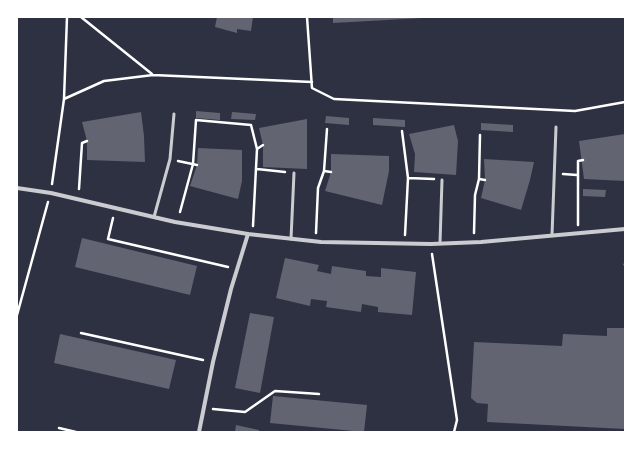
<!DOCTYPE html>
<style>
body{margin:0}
#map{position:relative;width:642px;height:449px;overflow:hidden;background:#2d3142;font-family:"Fira Sans",sans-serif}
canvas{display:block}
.frame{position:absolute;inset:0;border:18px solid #fff;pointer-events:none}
</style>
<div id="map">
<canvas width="642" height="449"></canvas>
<div class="frame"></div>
</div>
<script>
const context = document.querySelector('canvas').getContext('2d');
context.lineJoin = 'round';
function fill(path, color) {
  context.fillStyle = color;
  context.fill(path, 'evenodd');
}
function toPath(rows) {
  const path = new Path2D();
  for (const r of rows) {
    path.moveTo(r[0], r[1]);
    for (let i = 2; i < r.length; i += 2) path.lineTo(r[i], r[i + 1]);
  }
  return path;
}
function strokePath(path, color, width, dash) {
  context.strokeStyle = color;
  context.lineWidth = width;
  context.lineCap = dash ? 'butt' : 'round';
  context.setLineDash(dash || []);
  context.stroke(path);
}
fill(toPath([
 [217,17,253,17,251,31,237,29,237,33,215,27],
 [333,17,423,17,423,18,333,23],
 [196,111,220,113,220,120,196,118],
 [141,112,144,136,145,162,87,160,87,141,82,122],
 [232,112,256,114,255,120,231,119],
 [326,116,349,118,349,125,325,123],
 [373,118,405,120,405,127,373,125],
 [307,119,307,169,263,167,263,145,259,128],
 [481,123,513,125,513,132,481,130],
 [454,125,458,141,456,175,414,172,415,154,409,134],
 [625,134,625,181,584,179,579,141],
 [198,148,242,150,242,181,238,199,190,186,197,165],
 [331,154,389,156,389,171,382,205,325,191,331,172],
 [484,159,534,162,530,180,521,210,481,198,485,180],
 [583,189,606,190,605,197,583,196],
 [82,238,197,266,190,295,75,267],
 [285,258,319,265,317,271,331,274,332,266,366,271,366,276,381,277,381,268,416,272,412,315,378,312,378,307,362,304,361,312,326,307,327,301,311,299,310,306,276,298],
 [250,313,274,317,260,393,235,388],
 [607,328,625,328,625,429,487,422,488,404,477,403,471,398,474,342,562,346,563,334,607,336],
 [60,334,176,360,169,389,54,363],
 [273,396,367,405,364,432,270,423],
 [236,425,259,430,259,432,235,432]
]), '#626471');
strokePath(toPath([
 [81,17,152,74],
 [307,17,312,88,334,99,575,111,625,102],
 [64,99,104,81,153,75,312,82],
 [402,131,408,178,405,235],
 [257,149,263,145],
 [178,161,197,165],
 [257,169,285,172],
 [324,171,331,172],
 [563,174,577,175],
 [408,178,434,179],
 [479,179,485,180],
 [52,184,64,99,67,17],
 [79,189,82,143,87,141],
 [180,212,193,164,196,120,251,125,257,149,253,226],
 [113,218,108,239,228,267],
 [578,225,578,161,583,160],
 [316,233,318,188,324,171,327,129],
 [474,233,475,195,479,179,480,135],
 [432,254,457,420,454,432],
 [625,265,625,264],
 [17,315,48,202],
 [81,333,203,360],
 [213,409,245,412,275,391,319,394],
 [59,428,76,432]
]), '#fff', 2.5);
strokePath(toPath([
 [154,217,170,159,174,114],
 [552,235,556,127],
 [291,239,294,173],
 [440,243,442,180]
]), '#caccd0', 3);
strokePath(toPath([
 [17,188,51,193,175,222,248,234,321,242,431,244,481,242,625,229],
 [199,432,213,362,231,289,248,234]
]), '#caccd0', 4);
</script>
